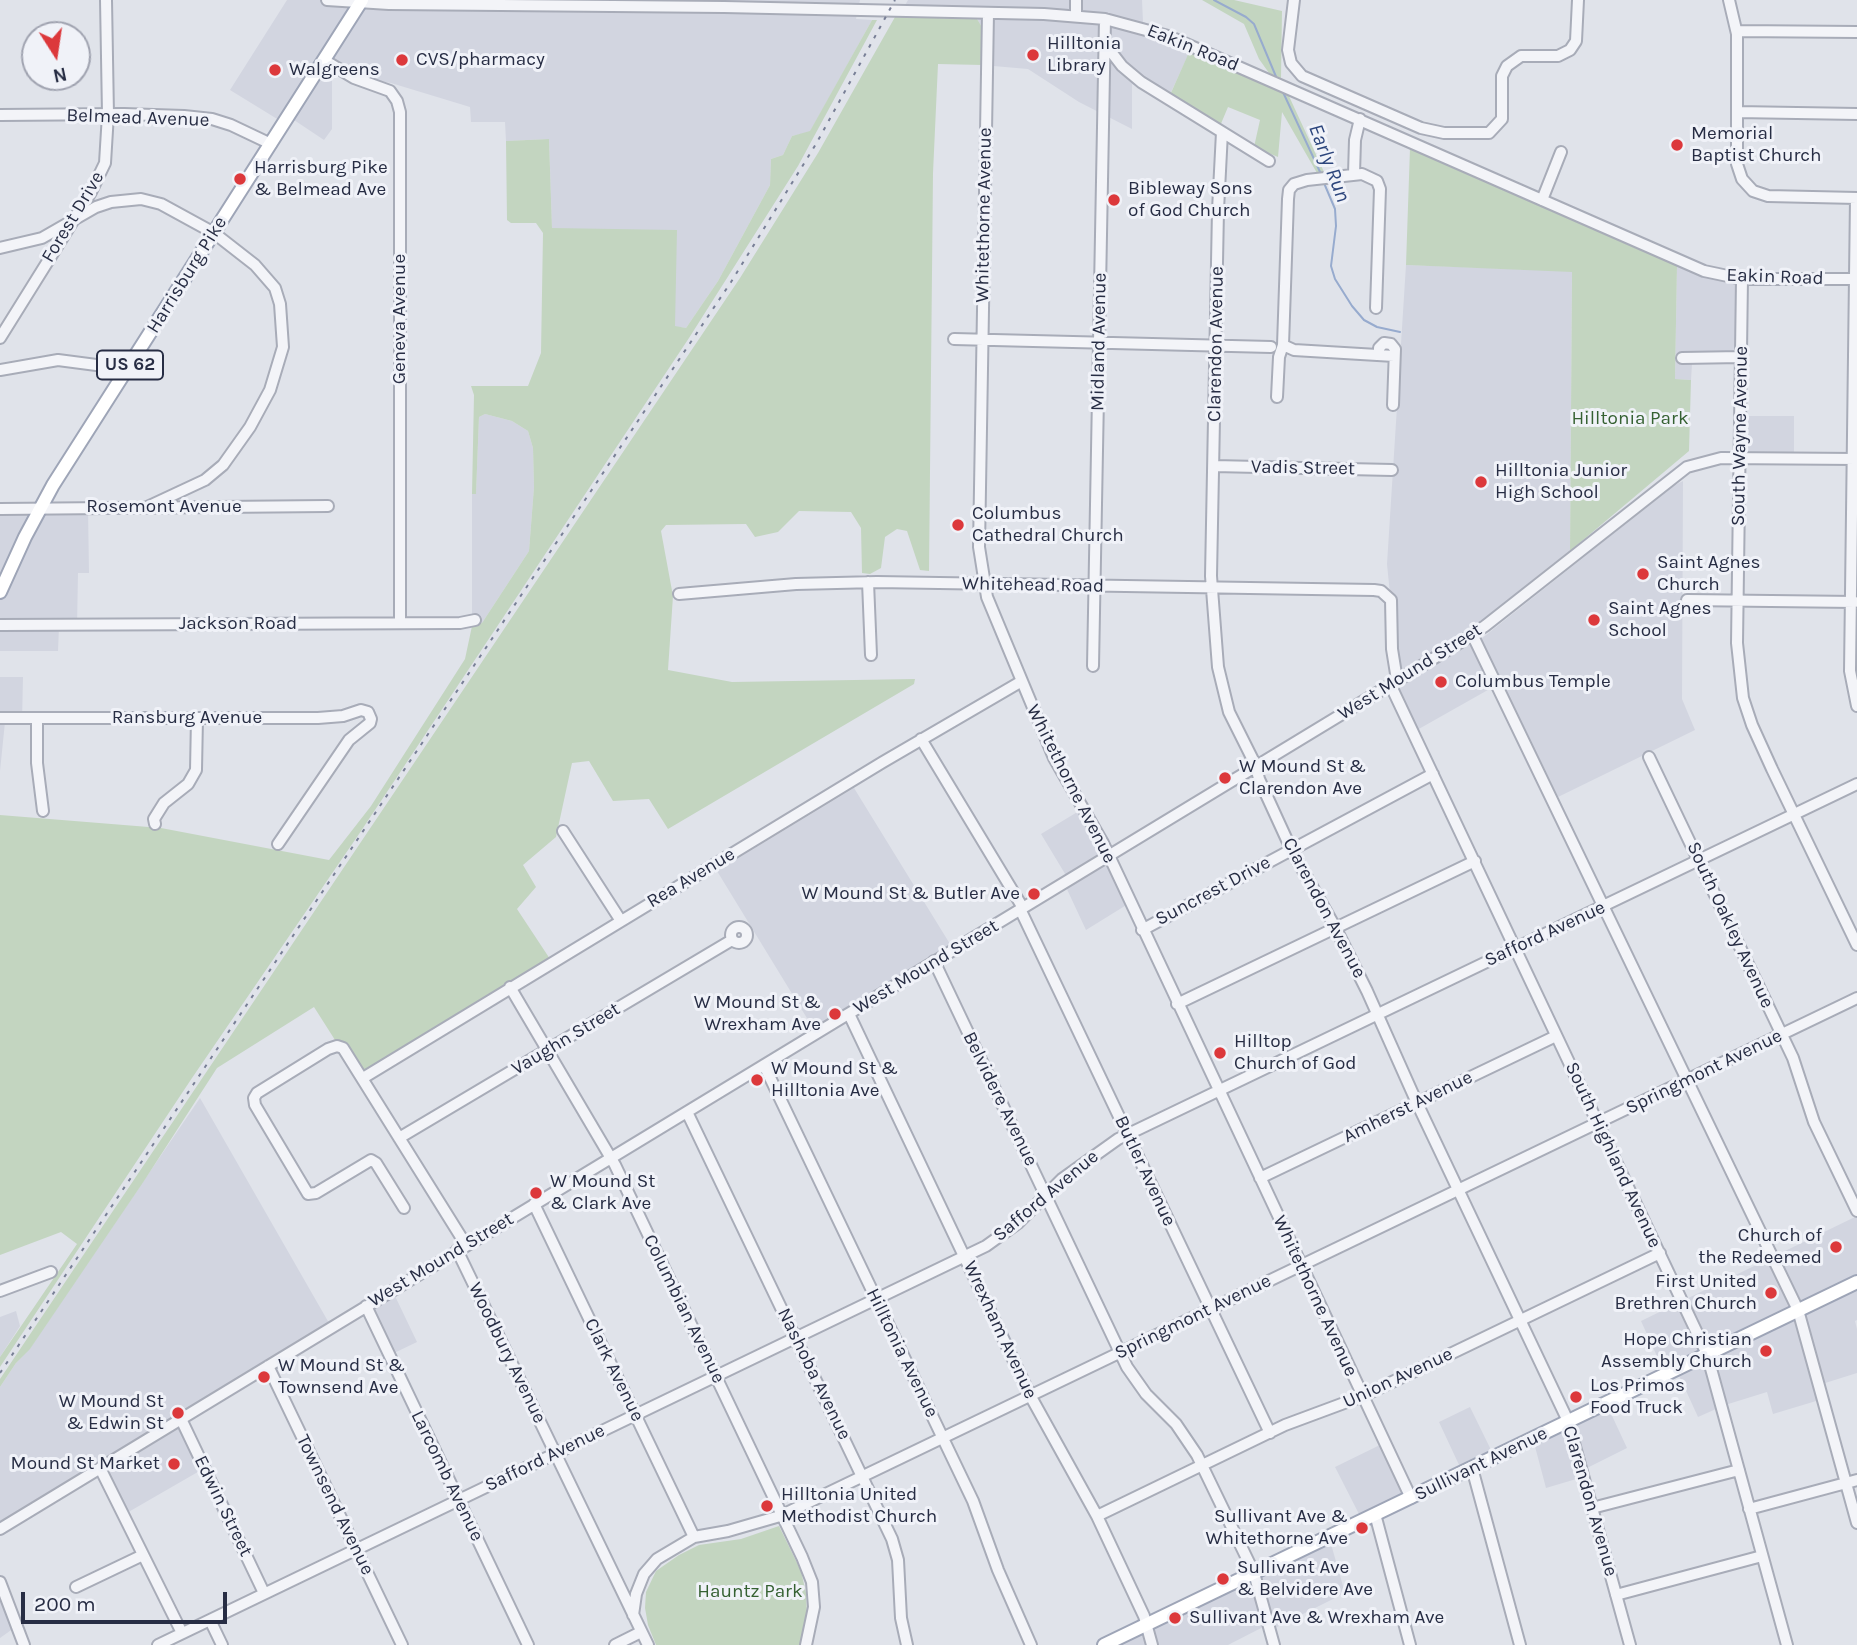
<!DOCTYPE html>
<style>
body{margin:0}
#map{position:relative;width:1857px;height:1645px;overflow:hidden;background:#e0e3ea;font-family:Karla,sans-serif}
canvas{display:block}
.north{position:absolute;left:21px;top:21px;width:70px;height:70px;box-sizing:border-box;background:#f0f2f8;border:2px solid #a0a3b0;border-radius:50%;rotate:168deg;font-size:19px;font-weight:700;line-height:28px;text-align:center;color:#272d44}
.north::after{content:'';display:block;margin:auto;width:24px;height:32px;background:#dc383b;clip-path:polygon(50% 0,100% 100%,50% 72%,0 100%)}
.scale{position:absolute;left:21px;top:1592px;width:206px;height:32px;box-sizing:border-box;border:4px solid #272d44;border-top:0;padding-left:9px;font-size:21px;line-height:24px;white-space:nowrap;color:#272d44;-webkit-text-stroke:5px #f0f2f8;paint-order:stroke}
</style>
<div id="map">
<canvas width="1857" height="1645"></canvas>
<div class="north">N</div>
<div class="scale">200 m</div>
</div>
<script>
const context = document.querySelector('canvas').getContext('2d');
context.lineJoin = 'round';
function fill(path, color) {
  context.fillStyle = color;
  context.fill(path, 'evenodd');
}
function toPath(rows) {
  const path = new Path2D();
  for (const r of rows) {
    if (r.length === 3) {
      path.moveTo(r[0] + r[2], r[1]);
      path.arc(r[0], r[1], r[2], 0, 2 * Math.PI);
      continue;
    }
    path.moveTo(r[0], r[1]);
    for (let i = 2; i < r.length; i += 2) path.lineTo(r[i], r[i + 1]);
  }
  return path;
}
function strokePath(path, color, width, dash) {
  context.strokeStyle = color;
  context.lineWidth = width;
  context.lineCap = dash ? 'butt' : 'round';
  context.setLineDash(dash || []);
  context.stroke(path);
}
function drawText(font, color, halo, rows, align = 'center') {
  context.font = font + ' Karla,sans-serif';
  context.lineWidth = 6;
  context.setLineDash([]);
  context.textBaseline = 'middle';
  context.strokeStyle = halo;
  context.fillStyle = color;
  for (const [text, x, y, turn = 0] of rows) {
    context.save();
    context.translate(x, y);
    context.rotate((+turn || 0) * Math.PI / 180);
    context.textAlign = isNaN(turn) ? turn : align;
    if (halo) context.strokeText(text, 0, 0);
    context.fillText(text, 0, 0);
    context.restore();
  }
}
fill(toPath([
 [287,0,860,0,856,19,872,20,810,132,792,136,783,155,771,159,770,185,718,281,686,328,675,327,675,299,552,228,549,139,506,141,505,122,471,122,470,107,391,83,332,72,332,129,324,140,291,118,287,125,230,90],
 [908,0,1142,0,1143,22,1194,42,1167,101,1132,84,1132,129,1079,102,1028,69,982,65,982,27,977,19,903,18,904,7],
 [1406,265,1572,271,1570,551,1475,626,1481,639,1673,486,1683,481,1682,699,1695,730,1558,797,1502,682,1417,730,1392,679,1398,674,1387,564],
 [1677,266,1691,267,1740,279,1736,364,1692,364,1691,380,1675,379],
 [485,414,512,421,528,431,533,448,534,487,529,551,482,623,472,626,472,494,476,493,479,417],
 [1744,416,1794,416,1794,455,1744,455],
 [88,509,89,573,78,573,77,626,59,627,58,651,0,651,0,510],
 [0,677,23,677,22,721,5,722,0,771],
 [854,788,950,944,813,1028,717,871],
 [1079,811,1128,904,1086,930,1065,885,1070,882,1041,834],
 [200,1098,329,1323,177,1415,203,1469,125,1514,99,1462,0,1522,0,1387,16,1363,30,1348],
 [1857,1216,1857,1320,1855,1321,1857,1329,1857,1373,1822,1384,1826,1398,1773,1414,1767,1392,1725,1405,1698,1417,1677,1371,1666,1376,1641,1321],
 [395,1296,417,1342,392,1354,371,1309],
 [16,1311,20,1326,0,1357,0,1317],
 [1607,1405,1627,1448,1581,1471,1583,1477,1546,1488,1533,1439],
 [1470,1407,1492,1452,1460,1467,1439,1422],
 [1382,1444,1406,1492,1360,1516,1335,1467],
 [1329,1537,1345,1593,1269,1631,1267,1625,1228,1645,1105,1645],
 [0,1591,14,1628,0,1638]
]), '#d2d5e0');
fill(toPath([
 [1202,0,1234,0,1282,11,1281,78,1269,73,1259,59,1244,24],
 [895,17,977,19,982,27,982,65,938,64,933,173,929,571,920,570,907,531,897,529,885,537,881,568,870,574,862,573,861,528,851,512,799,511,778,532,755,537,746,524,666,525,661,531,673,596,668,670,732,682,915,679,914,684,668,829,649,799,613,801,589,761,572,763,556,837,523,865,536,887,517,909,550,959,364,1070,349,1047,335,1040,314,1007,217,1068,144,1181,30,1349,16,1363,0,1387,0,1379,740,278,818,153],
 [872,20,877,20,798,166,689,338,359,834,192,1078,0,1367,0,1357,77,1244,61,1232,0,1255,0,815,161,828,329,860,371,806,465,659,472,626,482,623,529,551,534,487,533,448,528,431,512,421,485,414,479,417,476,494,472,494,474,395,471,386,528,386,541,353,543,233,536,223,511,223,507,220,506,141,549,139,552,228,677,230,675,326,686,328,718,281,770,185,771,159,783,155,792,136,810,131],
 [1190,50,1288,94,1324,172,1317,173,1282,112,1278,157,1254,147,1260,120,1228,107,1220,126,1170,95],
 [1410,148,1677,266,1675,379,1691,380,1689,451,1570,551,1572,272,1406,265],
 [779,1526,801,1571,806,1593,807,1615,800,1645,656,1645,648,1625,645,1608,646,1592,656,1571,679,1555,699,1545,741,1539]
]), '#c3d5c0');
strokePath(toPath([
 [1214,0,1246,17,1254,24,1277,79],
 [1282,90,1321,174],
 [1324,183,1335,209,1336,226,1331,266,1335,279,1352,306,1364,320,1377,327,1400,332]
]), '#97abce', 2);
const minor = toPath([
 [327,0,389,4,724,7,1044,14,1105,19,1168,36,1704,271,1742,279,1857,279],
 [1294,0,1288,50,1291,63,1302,76,1421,128,1444,133,1489,133,1502,119,1502,76,1507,66,1521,56,1558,56,1570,50,1576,41,1578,0],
 [1729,0,1737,34,1737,164,1742,179,1753,191,1768,196,1857,198],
 [988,13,979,547,987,597,1054,758,1103,843,1411,1498],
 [1076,15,1076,0],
 [1737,31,1857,32],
 [1105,44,1122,66,1141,82,1269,161],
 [324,60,354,78,390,91,397,101,400,112,400,623],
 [1737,112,1857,114],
 [0,115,124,114,184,116,212,119,231,125,271,144],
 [1222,132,1218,210,1211,576,1218,667,1229,712,1256,766,1259,779,1292,851,1335,927,1367,991,1417,1103,1568,1421,1630,1645],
 [1354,174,1355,140,1360,119],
 [1856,198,1850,671,1857,706],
 [1542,200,1561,152],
 [0,248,42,238,96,207,111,202,141,199,161,204,214,233,255,265,275,288,280,304,283,347,270,390,250,427,223,465,205,480,145,508],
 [1742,279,1737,643,1743,698,1752,725,1772,769,1857,945],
 [0,338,91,192,105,163,108,114,106,0],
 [954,339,1271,347],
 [1283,345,1294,350,1394,356],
 [1379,355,1379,348,1384,343,1391,344,1395,349,1393,405],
 [1682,358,1741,357],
 [0,370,58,360,127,369],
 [1277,397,1279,357,1283,345,1288,199,1289,190,1294,184,1307,180,1362,174,1377,181,1380,189,1376,308],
 [1214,466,1392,470],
 [0,509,328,506],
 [868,582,871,655],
 [679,594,796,584,877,582,1374,590,1381,591,1391,600,1392,649,1397,680],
 [1687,600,1855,602],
 [0,625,460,623,475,620],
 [1472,634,1798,1310,1857,1523],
 [1093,666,1105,19],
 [1390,684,1707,1354,1787,1645],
 [0,718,318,718,343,716,361,710,368,712,371,719,370,723,349,740,278,844],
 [37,718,37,763,43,811],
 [921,739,1023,908],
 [1649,757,1793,1058,1814,1122,1857,1211],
 [155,824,154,819,164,803,188,784,196,770,197,718],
 [563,831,621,921],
 [1020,909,1270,1433],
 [739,935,8],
 [1142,930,1433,774],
 [934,961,1127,1367,1146,1394,1176,1424,1197,1455,1254,1573,1274,1645],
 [510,987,615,1165,802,1557,812,1582,814,1607,806,1645],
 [1177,1004,1475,861],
 [849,1014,1031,1397,1097,1516,1144,1616,1152,1645],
 [764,1065,973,1501,998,1570,1031,1645],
 [363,1078,883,762,1022,681],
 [687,1112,892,1539,898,1560,901,1618,907,1645],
 [399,1138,732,940],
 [1260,1178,1556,1036],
 [534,1204,694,1537],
 [404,1208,376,1163,371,1160,316,1193,308,1194,255,1105,254,1098,257,1093,328,1049,337,1046,343,1048,466,1245],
 [457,1250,648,1645],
 [0,1291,51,1272],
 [366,1306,528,1645],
 [268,1366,402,1645],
 [181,1419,264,1593],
 [100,1468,182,1633],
 [1472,1468,1520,1645],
 [1592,1508,1739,1470],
 [1749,1509,1857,1480],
 [1375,1514,1410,1645],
 [1097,1516,1285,1425,1363,1396,1660,1253],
 [0,1529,1464,640,1485,626,1687,467,1721,458,1857,459],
 [0,1582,24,1645],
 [76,1587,143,1555],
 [1616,1595,1762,1556],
 [633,1615,636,1594,644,1574,657,1559,694,1537,728,1531,780,1516,1857,998],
 [210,1620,222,1645],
 [158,1645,986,1246,1018,1223,1062,1179,1118,1139,1857,784],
 [615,1645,641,1632]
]);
const major = toPath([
 [0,592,25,537,53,485,362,0],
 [1104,1645,1857,1282]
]);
strokePath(minor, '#a8acb8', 14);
strokePath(major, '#9ea5b7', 16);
strokePath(minor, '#f3f4f8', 10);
strokePath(major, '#fff', 12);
strokePath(toPath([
 [0,1373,731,282,816,144,895,0]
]), '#787f96', 2, [3.5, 7]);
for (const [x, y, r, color] of [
 [1033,55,7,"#dc383b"],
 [402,60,7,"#dc383b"],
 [275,70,7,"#dc383b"],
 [1677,145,7,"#dc383b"],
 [240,179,7,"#dc383b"],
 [1114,200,7,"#dc383b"],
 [1481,482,7,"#dc383b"],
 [958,525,7,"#dc383b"],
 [1643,574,7,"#dc383b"],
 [1594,620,7,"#dc383b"],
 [1441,682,7,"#dc383b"],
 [1225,778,7,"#dc383b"],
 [1034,894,7,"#dc383b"],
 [835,1014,7,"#dc383b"],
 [1220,1053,7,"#dc383b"],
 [757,1080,7,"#dc383b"],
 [536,1193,7,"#dc383b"],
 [1836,1247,7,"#dc383b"],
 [1771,1293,7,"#dc383b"],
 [1766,1351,7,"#dc383b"],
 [264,1377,7,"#dc383b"],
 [1576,1397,7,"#dc383b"],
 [178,1413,7,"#dc383b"],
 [174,1464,7,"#dc383b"],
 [767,1506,7,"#dc383b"],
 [1362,1528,7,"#dc383b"],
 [1223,1579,7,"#dc383b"],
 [1175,1618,7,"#dc383b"]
]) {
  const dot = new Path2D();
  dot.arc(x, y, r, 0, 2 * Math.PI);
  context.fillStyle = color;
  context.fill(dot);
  strokePath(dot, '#f0f2f8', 2.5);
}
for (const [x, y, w] of [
 [130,365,66]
]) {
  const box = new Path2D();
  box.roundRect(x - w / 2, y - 14.5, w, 29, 5);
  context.fillStyle = '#f0f2f8';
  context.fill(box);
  strokePath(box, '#272d44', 2);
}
drawText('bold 18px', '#272d44', null, [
 ["US 62",130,365]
]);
drawText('19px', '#272d44', '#f0f2f8', [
 ["Hilltonia",1047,44],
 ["Library",1047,66],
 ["CVS/pharmacy",416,60],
 ["Walgreens",289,70],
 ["Memorial",1691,134],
 ["Baptist Church",1691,156],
 ["Harrisburg Pike",254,168],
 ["& Belmead Ave",254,190],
 ["Bibleway Sons",1128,189],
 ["of God Church",1128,211],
 ["Hilltonia Junior",1495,471],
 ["High School",1495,493],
 ["Columbus",972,514],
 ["Cathedral Church",972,536],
 ["Saint Agnes",1657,563],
 ["Church",1657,585],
 ["Saint Agnes",1608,609],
 ["School",1608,631],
 ["Columbus Temple",1455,682],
 ["W Mound St &",1239,767],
 ["Clarendon Ave",1239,789],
 ["W Mound St & Butler Ave",1020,894,"right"],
 ["W Mound St &",821,1003,"right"],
 ["Wrexham Ave",821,1025,"right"],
 ["Hilltop",1234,1042],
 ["Church of God",1234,1064],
 ["W Mound St &",771,1069],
 ["Hilltonia Ave",771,1091],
 ["W Mound St",550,1182],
 ["& Clark Ave",550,1204],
 ["Church of",1822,1236,"right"],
 ["the Redeemed",1822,1258,"right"],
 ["First United",1757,1282,"right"],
 ["Brethren Church",1757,1304,"right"],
 ["Hope Christian",1752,1340,"right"],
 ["Assembly Church",1752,1362,"right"],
 ["W Mound St &",278,1366],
 ["Townsend Ave",278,1388],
 ["Los Primos",1590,1386],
 ["Food Truck",1590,1408],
 ["W Mound St",164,1402,"right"],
 ["& Edwin St",164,1424,"right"],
 ["Mound St Market",160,1464,"right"],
 ["Hilltonia United",781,1495],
 ["Methodist Church",781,1517],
 ["Sullivant Ave &",1348,1517,"right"],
 ["Whitethorne Ave",1348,1539,"right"],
 ["Sullivant Ave",1237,1568],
 ["& Belvidere Ave",1237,1590],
 ["Sullivant Ave & Wrexham Ave",1189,1618]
], 'left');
drawText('19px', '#272d44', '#f0f2f8', [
 ["Eakin Road",1193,48,22],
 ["Belmead Avenue",138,118,2],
 ["Whitethorne Avenue",984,215,-89],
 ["Forest Drive",73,217,-59],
 ["Harrisburg Pike",187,275,-58],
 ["Eakin Road",1775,277,2],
 ["Geneva Avenue",400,319,-90],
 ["Midland Avenue",1099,342,-89],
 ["Clarendon Avenue",1216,344,-89],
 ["South Wayne Avenue",1740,436,-89],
 ["Vadis Street",1303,468,1],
 ["Rosemont Avenue",164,507],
 ["Whitehead Road",1033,585,1],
 ["Jackson Road",238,624],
 ["West Mound Street",1410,672,-32],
 ["Ransburg Avenue",187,718],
 ["Whitethorne Avenue",1071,784,63],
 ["Rea Avenue",691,878,-31],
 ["Suncrest Drive",1213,891,-28],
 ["Clarendon Avenue",1324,908,62],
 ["South Oakley Avenue",1730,925,65],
 ["Safford Avenue",1545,934,-25],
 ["West Mound Street",926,967,-31],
 ["Vaughn Street",566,1039,-31],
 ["Springmont Avenue",1704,1072,-26],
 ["Belvidere Avenue",1000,1099,64],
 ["Amherst Avenue",1408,1107,-26],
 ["South Highland Avenue",1613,1155,65],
 ["Butler Avenue",1145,1171,65],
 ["Safford Avenue",1046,1196,-40],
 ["West Mound Street",441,1260,-31],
 ["Whitethorne Avenue",1315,1296,65],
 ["Columbian Avenue",684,1309,64],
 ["Springmont Avenue",1193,1317,-26],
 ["Wrexham Avenue",1000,1330,65],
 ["Woodbury Avenue",507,1353,64],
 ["Hilltonia Avenue",902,1353,64],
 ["Clark Avenue",614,1370,64],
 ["Nashoba Avenue",814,1374,64],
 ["Union Avenue",1398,1378,-25],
 ["Safford Avenue",545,1458,-26],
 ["Sullivant Avenue",1481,1464,-26],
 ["Larcomb Avenue",447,1476,64],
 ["Clarendon Avenue",1590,1501,74],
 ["Townsend Avenue",335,1505,64],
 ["Edwin Street",223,1506,64]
]);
drawText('19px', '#356132', '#f0f2f8', [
 ["Hilltonia Park",1630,419],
 ["Hauntz Park",750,1592]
]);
drawText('italic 21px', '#2c457c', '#f0f2f8', [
 ["Early Run",1329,163,69]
]);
</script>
